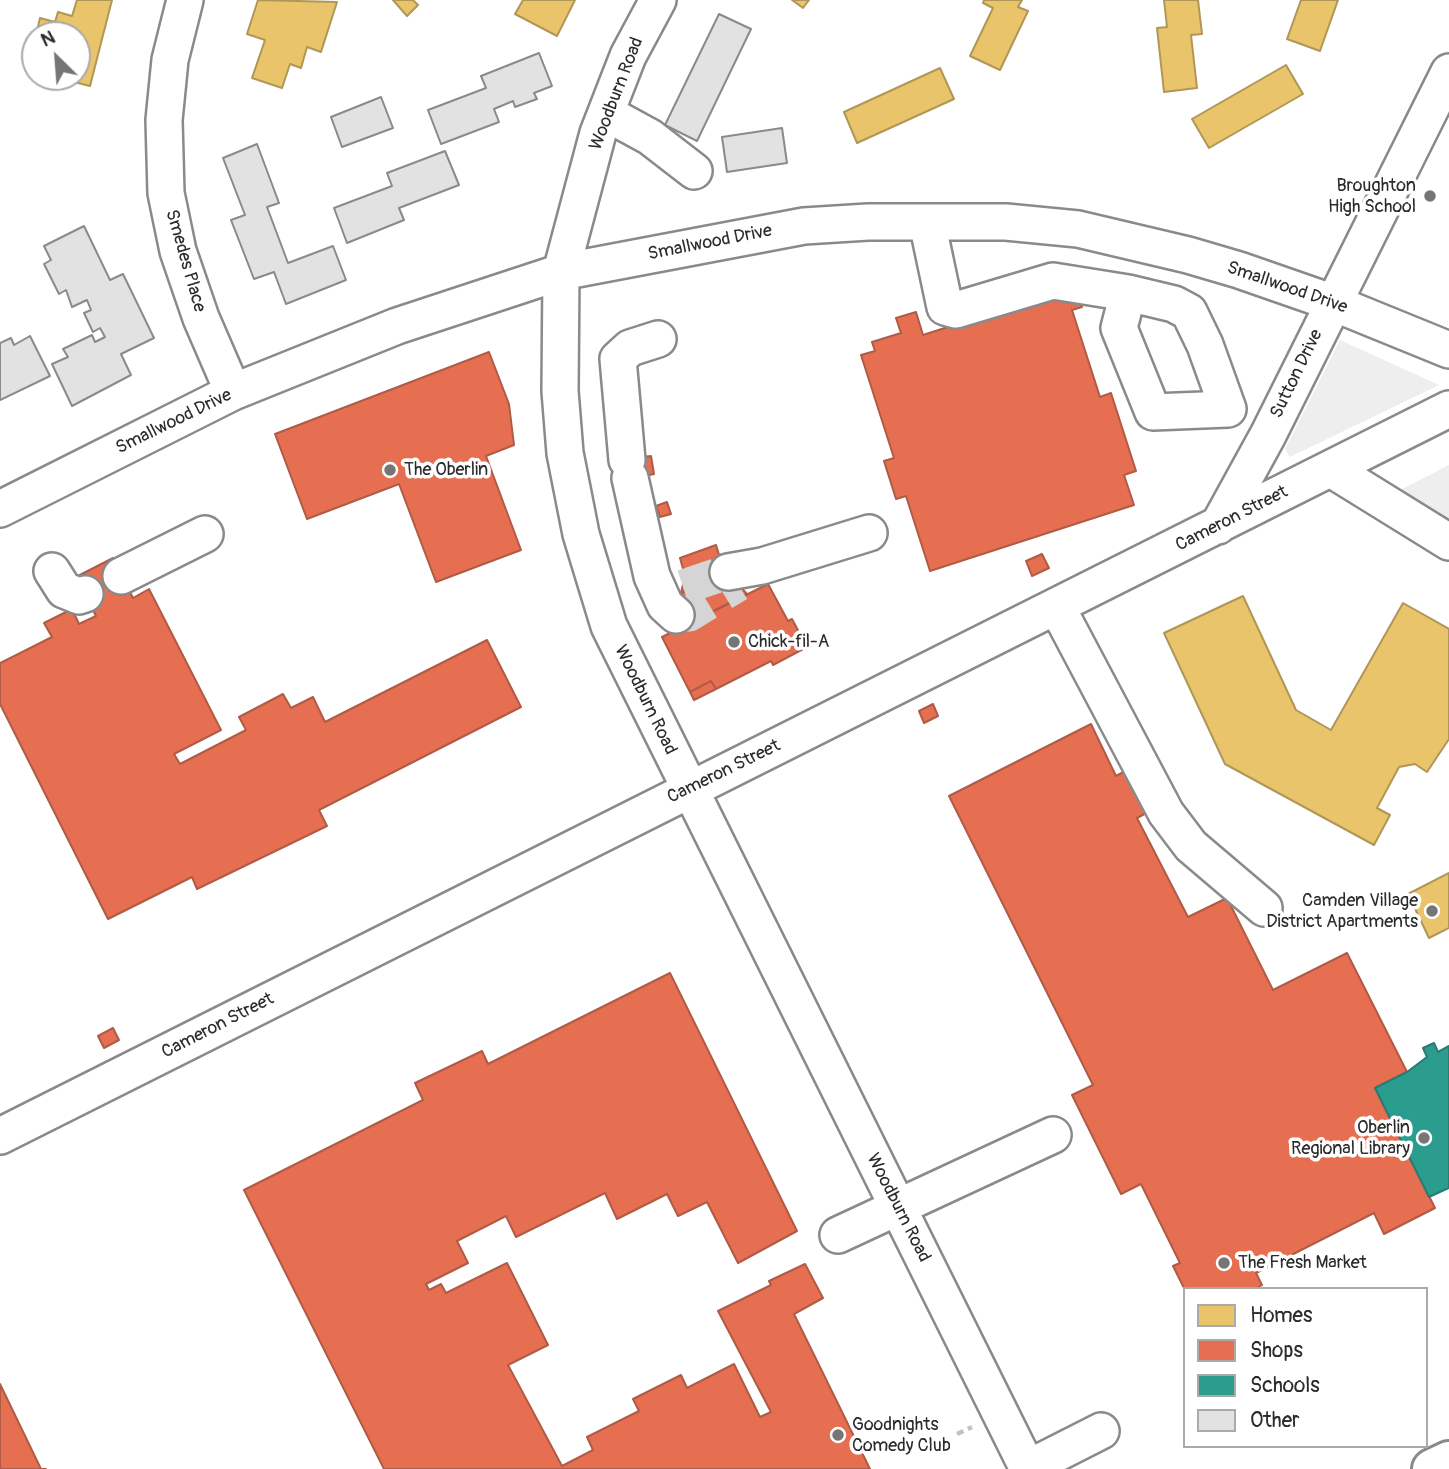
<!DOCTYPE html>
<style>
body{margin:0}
#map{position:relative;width:1449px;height:1469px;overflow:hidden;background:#fff;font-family:Pangolin,sans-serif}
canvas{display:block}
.legend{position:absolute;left:1183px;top:1287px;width:245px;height:161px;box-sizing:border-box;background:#fff;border:2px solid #aaa;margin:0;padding:9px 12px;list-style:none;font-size:21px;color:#2b2b2b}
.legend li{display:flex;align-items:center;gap:14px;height:35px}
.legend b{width:35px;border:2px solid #aaa}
.north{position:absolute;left:21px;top:21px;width:70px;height:70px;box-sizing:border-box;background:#fff;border:2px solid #aaa;border-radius:50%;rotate:335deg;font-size:19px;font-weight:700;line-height:28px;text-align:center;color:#2b2b2b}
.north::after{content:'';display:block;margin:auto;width:24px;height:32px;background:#757575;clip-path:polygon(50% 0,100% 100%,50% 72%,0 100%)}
</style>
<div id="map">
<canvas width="1449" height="1469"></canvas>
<ul class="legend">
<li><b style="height:19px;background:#e9c46a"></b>Homes</li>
<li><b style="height:19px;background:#e76f51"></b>Shops</li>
<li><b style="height:19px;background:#2a9d8f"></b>Schools</li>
<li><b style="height:19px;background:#e2e2e2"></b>Other</li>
</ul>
<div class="north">N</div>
</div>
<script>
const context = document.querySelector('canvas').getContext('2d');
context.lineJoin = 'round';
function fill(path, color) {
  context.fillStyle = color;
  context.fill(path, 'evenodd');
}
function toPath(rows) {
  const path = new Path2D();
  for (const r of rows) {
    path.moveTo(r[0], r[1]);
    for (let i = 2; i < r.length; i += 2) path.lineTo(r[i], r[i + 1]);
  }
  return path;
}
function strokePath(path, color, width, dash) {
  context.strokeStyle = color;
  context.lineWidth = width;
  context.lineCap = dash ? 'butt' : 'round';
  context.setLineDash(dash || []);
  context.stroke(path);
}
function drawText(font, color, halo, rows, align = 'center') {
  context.font = font + ' Pangolin,sans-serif';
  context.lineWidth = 7;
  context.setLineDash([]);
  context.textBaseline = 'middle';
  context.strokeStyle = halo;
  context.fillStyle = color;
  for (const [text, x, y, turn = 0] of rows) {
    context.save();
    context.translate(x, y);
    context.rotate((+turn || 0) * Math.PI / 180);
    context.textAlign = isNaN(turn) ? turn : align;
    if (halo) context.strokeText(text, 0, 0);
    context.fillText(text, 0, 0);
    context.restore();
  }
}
fill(toPath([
 [1340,340,1439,385,1290,457,1285,449],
 [1449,465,1449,523,1396,492]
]), '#eee');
const homes = toPath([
 [77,0,112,0,90,86,54,77,77,77,77,35,36,35,40,18,55,22,58,12,72,16,77,0],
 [258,0,337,2,321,52,307,47,301,68,290,64,282,88,252,78,265,40,247,34,258,0],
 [393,0,413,0,418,5,407,16,393,0],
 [523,0,575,0,557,36,515,14,523,0],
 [792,0,809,0,803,8,792,0],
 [984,0,1022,0,1018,7,1028,11,1000,70,970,56,993,8,983,3,984,0],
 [1164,0,1198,0,1202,34,1191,35,1197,88,1164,92,1157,28,1167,27,1164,0],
 [1301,0,1338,0,1320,51,1287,39,1301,0],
 [35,38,35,58,30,57,35,38],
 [1286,65,1303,94,1209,148,1192,119,1286,65],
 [940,68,954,99,857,143,844,112,940,68],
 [1243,596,1296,710,1331,730,1403,603,1449,629,1449,739,1427,772,1415,764,1399,767,1377,808,1390,815,1374,845,1225,764,1164,633,1243,596],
 [1449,873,1449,928,1429,938,1408,894,1449,873]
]);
fill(homes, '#e9c46a');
strokePath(homes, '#b09657', 2);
const shops = toPath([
 [1075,286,1082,307,1072,310,1100,397,1111,393,1136,471,1124,475,1134,505,930,571,906,496,896,499,884,461,894,458,861,355,875,351,872,342,901,333,896,318,916,312,923,335,1075,286],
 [489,352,509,404,514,445,486,456,521,550,436,582,399,484,307,519,275,434,489,352],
 [651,456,654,474,645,476,642,457,651,456],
 [667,502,671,514,660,517,656,506,667,502],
 [716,545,721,561,685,576,680,558,716,545],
 [1042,554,1049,568,1032,576,1026,561,1042,554],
 [113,558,133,598,149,589,221,730,174,754,180,764,246,730,239,717,283,694,291,708,313,697,325,722,487,640,521,707,319,810,327,826,197,889,192,877,108,919,0,704,0,663,52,637,44,623,72,609,79,624,96,616,76,577,113,558],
 [721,561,730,575,681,593,685,576,721,561],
 [730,575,734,580,678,608,681,593,730,575],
 [734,580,747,594,672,632,678,608,734,580],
 [768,584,788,621,792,619,807,647,773,665,771,661,716,689,711,681,690,692,662,637,768,584],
 [711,681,716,689,694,700,690,692,711,681],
 [933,704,938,716,924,723,919,711,933,704],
 [1091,724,1116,776,1131,768,1152,810,1137,818,1188,917,1227,898,1273,990,1347,953,1407,1072,1375,1088,1435,1208,1384,1234,1374,1213,1256,1273,1262,1285,1255,1289,1185,1290,1173,1266,1180,1263,1141,1184,1121,1194,1072,1095,1093,1085,949,796,1091,724],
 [670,973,797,1231,738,1263,707,1202,678,1216,667,1194,617,1219,605,1193,516,1237,506,1216,457,1241,468,1263,426,1284,429,1290,441,1284,446,1293,507,1263,548,1345,508,1365,562,1466,593,1450,587,1437,639,1411,633,1399,681,1375,687,1388,734,1364,760,1417,771,1412,718,1311,771,1285,769,1281,805,1264,823,1298,794,1314,870,1469,384,1469,244,1190,423,1100,415,1083,482,1051,488,1064,670,973],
 [113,1028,119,1040,104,1048,98,1036,113,1028],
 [0,1384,41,1469,46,1469,0,1469,0,1384]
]);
fill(shops, '#e76f51');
strokePath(shops, '#af5b46', 2);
const schools = toPath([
 [1434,1043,1438,1052,1449,1046,1449,1188,1429,1197,1375,1088,1407,1072,1427,1057,1423,1048,1434,1043]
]);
fill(schools, '#2a9d8f');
strokePath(schools, '#2a7b71', 2);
const building = toPath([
 [719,14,751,29,697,141,665,125,719,14],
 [539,53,552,86,534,93,537,99,515,107,513,101,494,109,499,122,441,144,428,110,486,88,481,76,539,53],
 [381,97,393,128,342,147,331,117,381,97],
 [782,128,787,163,727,172,722,137,782,128],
 [257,144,279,203,267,207,288,263,333,246,346,280,286,304,274,272,254,279,231,220,245,215,223,158,257,144],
 [445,151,459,185,399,208,404,220,347,243,334,208,392,186,387,173,445,151],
 [84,226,110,280,123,274,154,338,121,354,131,375,72,406,52,364,68,357,63,349,92,335,95,342,105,337,100,328,93,332,84,313,91,310,87,300,72,307,66,290,59,294,44,264,51,260,44,246,84,226],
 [30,336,50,376,0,400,0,343,11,338,14,345,30,336]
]);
fill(building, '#e2e2e2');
strokePath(building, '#8a8a8a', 2);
strokePath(toPath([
 [683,587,728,572],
 [676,615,689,614,738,584]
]), '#d5d5d5', 35, [35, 18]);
const minor = toPath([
 [185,0,170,60,164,120,166,193,178,251,201,318,233,392],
 [658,0,628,56,598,133,561,272,560,391,565,453,581,534,609,626,1028,1469],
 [606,113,650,137,694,171],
 [927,222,945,307,956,310,1053,281,1128,293],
 [1128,293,1174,304,1189,312,1205,345,1228,409,1153,412,1119,328,1128,293],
 [627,460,618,359,630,348,658,339],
 [1331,469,1449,542],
 [630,478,652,576,665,605,676,615],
 [0,509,233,392,397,326,561,272,804,226,868,222,1006,222,1078,229,1188,255,1239,270,1331,302,1449,350],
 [1218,526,1268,435,1449,72],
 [52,571,64,590,79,596,85,594],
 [728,572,762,566,869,533],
 [121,576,205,534],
 [1057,607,1166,813,1191,846,1264,908],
 [0,1136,1449,409],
 [838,1235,1053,1135],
 [1028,1468,1101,1431]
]);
const major = toPath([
 [1432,1469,1449,1461]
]);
strokePath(minor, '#8a8a8a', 40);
strokePath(major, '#8a8a8a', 44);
strokePath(toPath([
 [957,1434,972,1427]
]), '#c2c2c2', 4.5, [7, 5]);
strokePath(minor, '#fff', 35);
strokePath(major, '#fff', 38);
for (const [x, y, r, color] of [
 [1430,196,7,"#757575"],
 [390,470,7,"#757575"],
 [734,642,7,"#757575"],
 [1432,911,7,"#757575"],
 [1424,1138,7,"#757575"],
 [1224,1263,7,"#757575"],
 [838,1435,7,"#757575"]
]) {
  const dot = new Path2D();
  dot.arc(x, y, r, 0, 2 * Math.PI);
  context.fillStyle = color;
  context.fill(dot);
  strokePath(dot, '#fff', 2.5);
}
drawText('18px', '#2b2b2b', '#fff', [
 ["Woodburn Road",617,94,-69],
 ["Smallwood Drive",710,243,-11],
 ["Smedes Place",185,261,74],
 ["Smallwood Drive",1287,288,19],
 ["Sutton Drive",1297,374,-64],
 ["Smallwood Drive",174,422,-26],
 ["Cameron Street",1232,519,-27],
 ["Woodburn Road",645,700,64],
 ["Cameron Street",724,772,-26],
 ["Cameron Street",218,1026,-27],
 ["Woodburn Road",898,1208,63]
]);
drawText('18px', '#2b2b2b', '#fff', [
 ["Broughton",1416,186,"right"],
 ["High School",1416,207,"right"],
 ["The Oberlin",404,470],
 ["Chick-fil-A",748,642],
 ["Camden Village",1418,901,"right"],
 ["District Apartments",1418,922,"right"],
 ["Oberlin",1410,1128,"right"],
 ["Regional Library",1410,1149,"right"],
 ["The Fresh Market",1238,1263],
 ["Goodnights",852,1425],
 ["Comedy Club",852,1446]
], 'left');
</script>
